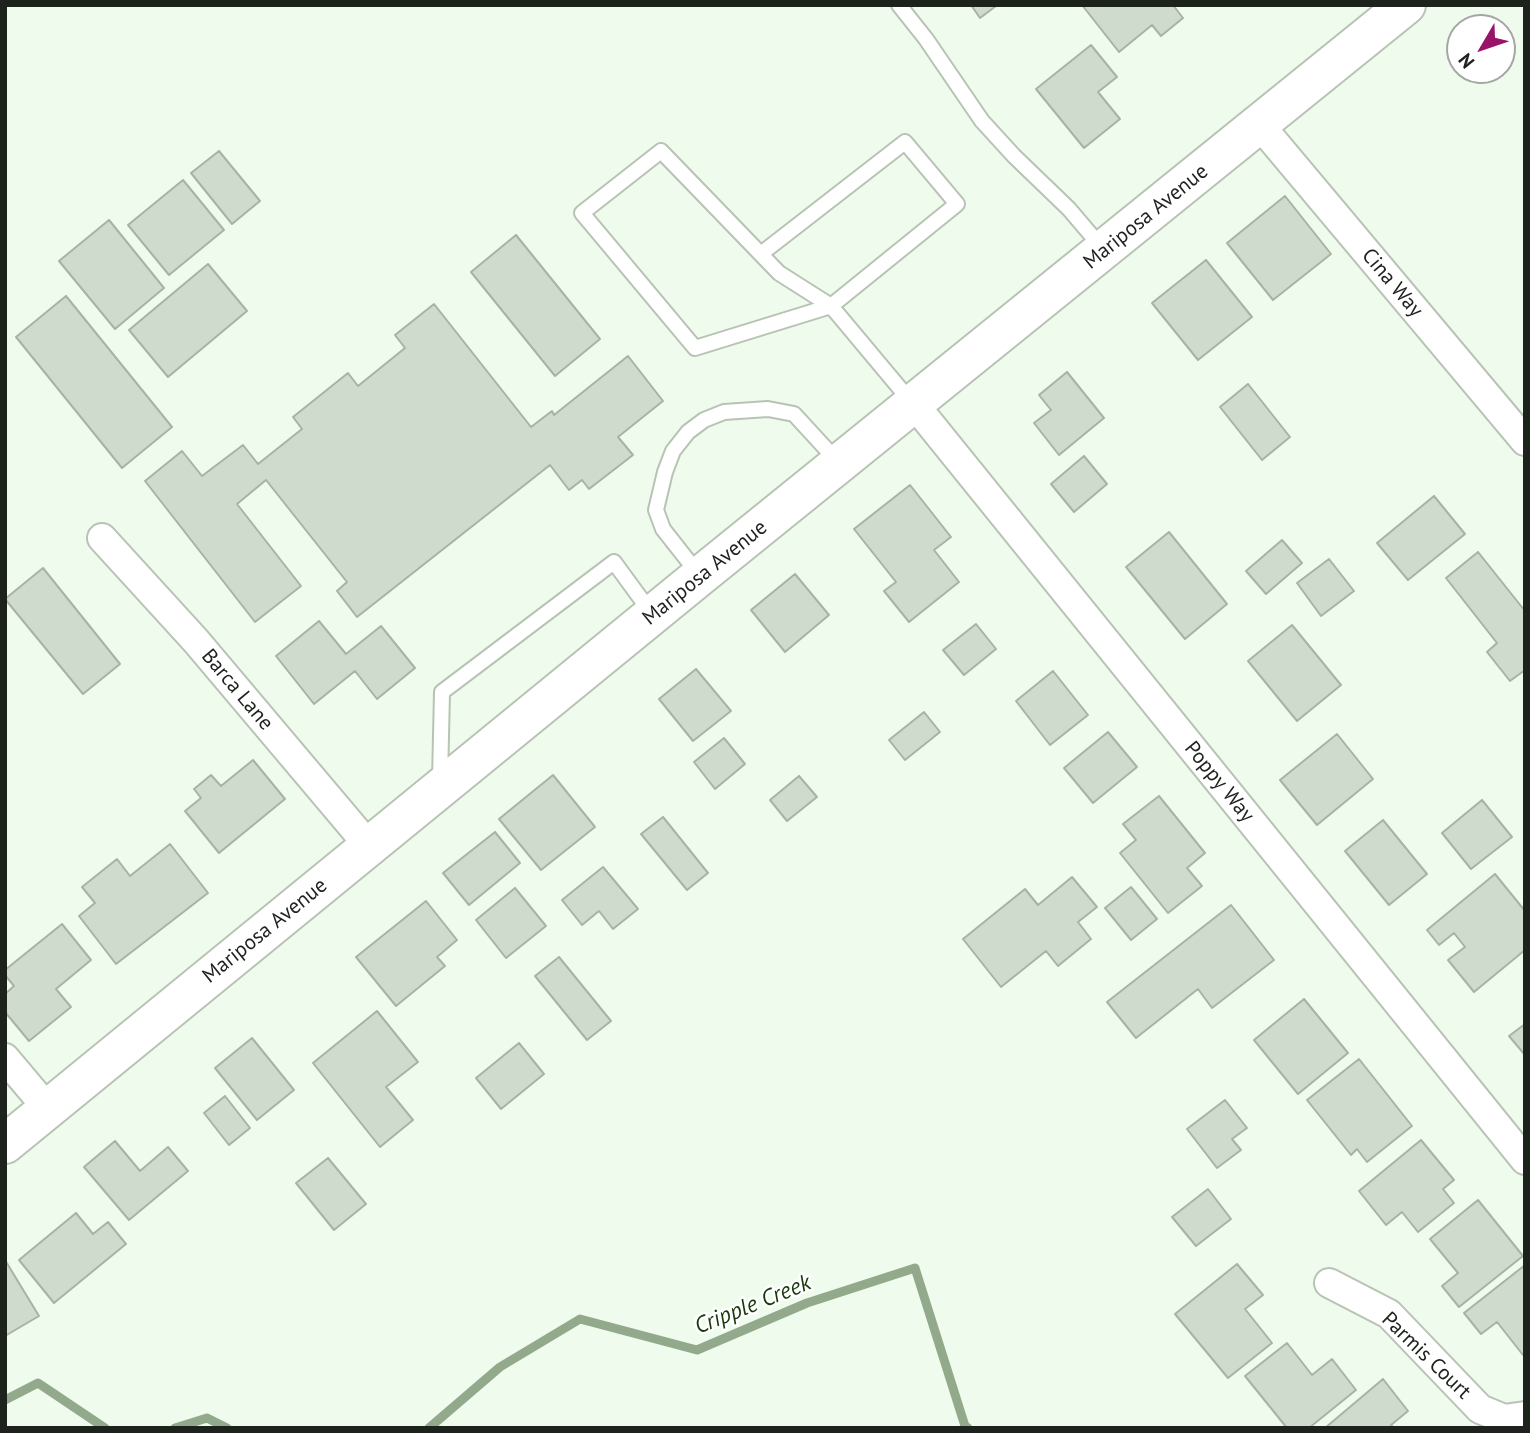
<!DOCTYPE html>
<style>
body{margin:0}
#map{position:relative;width:1530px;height:1433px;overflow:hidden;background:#effbec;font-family:"PT Sans",sans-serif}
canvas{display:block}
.frame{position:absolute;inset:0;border:7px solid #1e221d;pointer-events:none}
.north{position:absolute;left:1446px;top:14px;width:70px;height:70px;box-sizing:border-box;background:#fff;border:2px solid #a5a7a5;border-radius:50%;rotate:231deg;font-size:19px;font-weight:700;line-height:28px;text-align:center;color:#1e221d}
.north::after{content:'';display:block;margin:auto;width:24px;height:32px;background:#991468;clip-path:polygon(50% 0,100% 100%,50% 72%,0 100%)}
</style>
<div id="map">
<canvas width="1530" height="1433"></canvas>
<div class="frame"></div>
<div class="north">N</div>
</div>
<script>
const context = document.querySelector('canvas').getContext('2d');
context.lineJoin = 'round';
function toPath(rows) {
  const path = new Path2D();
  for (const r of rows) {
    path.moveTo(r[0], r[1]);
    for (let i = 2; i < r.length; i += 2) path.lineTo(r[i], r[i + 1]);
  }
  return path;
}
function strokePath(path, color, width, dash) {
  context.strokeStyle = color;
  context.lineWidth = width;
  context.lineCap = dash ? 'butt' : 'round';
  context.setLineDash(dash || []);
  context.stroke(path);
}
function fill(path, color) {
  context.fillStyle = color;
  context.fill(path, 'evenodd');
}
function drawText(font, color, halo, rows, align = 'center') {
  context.font = font + ' "PT Sans",sans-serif';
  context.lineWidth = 5;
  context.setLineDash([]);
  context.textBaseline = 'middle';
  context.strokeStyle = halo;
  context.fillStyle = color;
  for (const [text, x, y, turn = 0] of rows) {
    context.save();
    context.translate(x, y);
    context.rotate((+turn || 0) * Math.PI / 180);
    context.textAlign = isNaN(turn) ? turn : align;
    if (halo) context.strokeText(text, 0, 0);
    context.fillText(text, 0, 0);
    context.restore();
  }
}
strokePath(toPath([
 [5,1400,38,1383,105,1428],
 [175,1428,207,1418,227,1428],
 [429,1428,500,1367,580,1319,697,1350,807,1303,915,1268,965,1426,968,1428]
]), '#92a98b', 9);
const building = toPath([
 [971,5,995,5,996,6,980,18,971,5],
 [1082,5,1173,5,1183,18,1161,36,1152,25,1119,52,1082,5],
 [1091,45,1117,77,1098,92,1120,119,1084,148,1036,89,1091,45],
 [219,151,260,201,232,224,191,173,219,151],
 [183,180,224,230,169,275,128,225,183,180],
 [1285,196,1331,254,1273,300,1227,243,1285,196],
 [109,220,164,288,115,329,59,261,109,220],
 [516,235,600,339,555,376,471,272,516,235],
 [1206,260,1252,317,1198,360,1152,303,1206,260],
 [208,264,247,311,168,377,129,330,208,264],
 [66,296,172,427,122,468,16,337,66,296],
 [434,304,531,427,552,411,554,415,628,356,663,401,618,437,633,455,589,489,582,480,569,490,550,465,357,617,337,591,347,582,266,480,237,504,301,586,255,622,145,481,182,451,202,476,243,445,258,464,302,429,293,417,348,373,358,386,405,348,395,335,434,304],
 [1067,372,1104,418,1059,455,1034,423,1051,410,1039,395,1067,372],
 [1248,384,1290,437,1262,460,1220,407,1248,384],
 [1084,456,1107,484,1074,512,1051,484,1084,456],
 [910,485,951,537,934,550,959,582,909,622,884,591,896,582,854,529,910,485],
 [1434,496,1465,534,1408,580,1377,543,1434,496],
 [1169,532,1227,604,1185,639,1126,567,1169,532],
 [1282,540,1302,563,1266,594,1246,571,1282,540],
 [1478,552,1525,611,1525,670,1510,681,1487,652,1497,643,1446,578,1478,552],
 [1329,559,1354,591,1321,616,1297,583,1329,559],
 [43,568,120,664,83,694,5,599,43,568],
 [795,574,829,615,785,652,751,610,795,574],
 [319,621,346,654,381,626,415,668,377,699,355,671,314,704,276,656,319,621],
 [976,624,996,649,964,675,943,650,976,624],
 [1292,625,1341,685,1297,721,1248,661,1292,625],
 [696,669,731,711,693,741,659,699,696,669],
 [1053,671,1088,715,1050,745,1016,701,1053,671],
 [924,712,940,732,905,760,889,740,924,712],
 [1108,732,1137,767,1093,803,1064,768,1108,732],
 [1337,734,1373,779,1317,825,1280,780,1337,734],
 [724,738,745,764,715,789,694,762,724,738],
 [253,760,285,799,219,853,185,811,201,798,194,789,211,775,221,786,253,760],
 [553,775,595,827,541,870,499,819,553,775],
 [799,776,817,797,787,821,770,800,799,776],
 [1159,796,1205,853,1187,868,1202,886,1168,913,1120,853,1136,840,1123,824,1159,796],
 [1482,800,1512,837,1471,869,1442,833,1482,800],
 [663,817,708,873,687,890,641,834,663,817],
 [1383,820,1427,874,1389,905,1345,851,1383,820],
 [495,832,520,863,469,905,443,873,495,832],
 [170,844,208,893,116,964,79,916,95,903,82,887,117,859,130,876,170,844],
 [603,867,638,909,613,929,599,911,582,925,562,900,603,867],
 [1495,874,1525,911,1525,950,1474,992,1448,960,1465,947,1454,933,1439,945,1427,930,1495,874],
 [1072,877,1097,907,1078,922,1091,939,1058,966,1046,951,1001,987,963,939,1025,889,1038,905,1072,877],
 [1131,887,1157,919,1131,940,1105,908,1131,887],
 [515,888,546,926,506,958,476,920,515,888],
 [426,901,457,940,437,957,445,966,396,1006,356,957,426,901],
 [1231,905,1274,960,1212,1008,1198,989,1136,1038,1107,1002,1231,905],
 [62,924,91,960,56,989,71,1007,29,1041,5,1012,5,994,14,986,5,975,5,970,62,924],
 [559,957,611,1021,587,1040,535,976,559,957],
 [1304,999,1348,1053,1298,1094,1254,1040,1304,999],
 [377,1011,418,1062,386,1087,413,1120,380,1147,313,1063,377,1011],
 [1525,1024,1525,1055,1509,1036,1525,1024],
 [252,1038,294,1090,257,1120,215,1068,252,1038],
 [519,1043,544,1074,501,1109,476,1078,519,1043],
 [1359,1059,1412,1126,1367,1162,1357,1149,1351,1155,1307,1100,1359,1059],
 [225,1096,250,1128,229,1145,204,1113,225,1096],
 [1225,1100,1247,1128,1232,1139,1241,1150,1217,1168,1187,1129,1225,1100],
 [1421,1140,1454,1180,1443,1189,1454,1203,1418,1232,1402,1212,1386,1225,1359,1191,1421,1140],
 [115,1141,140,1171,168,1147,188,1171,129,1220,84,1167,115,1141],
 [328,1158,366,1204,334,1230,296,1183,328,1158],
 [1208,1189,1231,1219,1196,1246,1172,1217,1208,1189],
 [1478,1200,1523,1256,1459,1307,1442,1286,1458,1273,1430,1239,1478,1200],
 [76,1213,93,1234,108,1222,126,1244,54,1303,19,1260,76,1213],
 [5,1260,39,1316,5,1336,5,1260],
 [1237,1264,1263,1295,1245,1309,1272,1343,1228,1378,1175,1314,1237,1264],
 [1525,1265,1525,1354,1523,1355,1497,1322,1481,1334,1464,1313,1525,1265],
 [1287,1343,1312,1375,1332,1359,1356,1390,1309,1428,1287,1428,1245,1376,1287,1343],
 [1383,1379,1408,1411,1391,1425,1394,1428,1325,1428,1383,1379]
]);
fill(building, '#cfdbcc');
strokePath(building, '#a8b3a5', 2);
const lane = toPath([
 [899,5,926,39,982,121,1014,156,1069,209,1103,249],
 [762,253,905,142,957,204,831,306,695,348,582,213,661,151,779,273,831,306,913,404],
 [700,576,663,529,656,510,665,472,673,451,688,432,704,420,724,412,768,409,794,414,839,463],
 [440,780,442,692,614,562,652,614]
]);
const street = toPath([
 [1259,124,1525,441],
 [914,404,1525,1160],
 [102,538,196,641,369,846],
 [5,1058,48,1109],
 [1329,1283,1389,1314,1480,1409,1504,1419,1525,1416]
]);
const secondary = toPath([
 [5,1144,700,576,1406,5]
]);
strokePath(lane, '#b8c3b5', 18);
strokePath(street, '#b8c3b5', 32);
strokePath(secondary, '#b8c3b5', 42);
strokePath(lane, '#fff', 14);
strokePath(street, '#fff', 28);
strokePath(secondary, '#fff', 38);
drawText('21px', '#1e221d', '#fff', [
 ["Mariposa Avenue",1146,217,-39],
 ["Cina Way",1392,283,50],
 ["Mariposa Avenue",705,573,-39],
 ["Barca Lane",237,690,50],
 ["Poppy Way",1219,782,51],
 ["Mariposa Avenue",265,931,-39],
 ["Parmis Court",1426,1356,44]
]);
drawText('italic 23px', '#18380c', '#fff', [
 ["Cripple Creek",753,1305,-22]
]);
</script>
